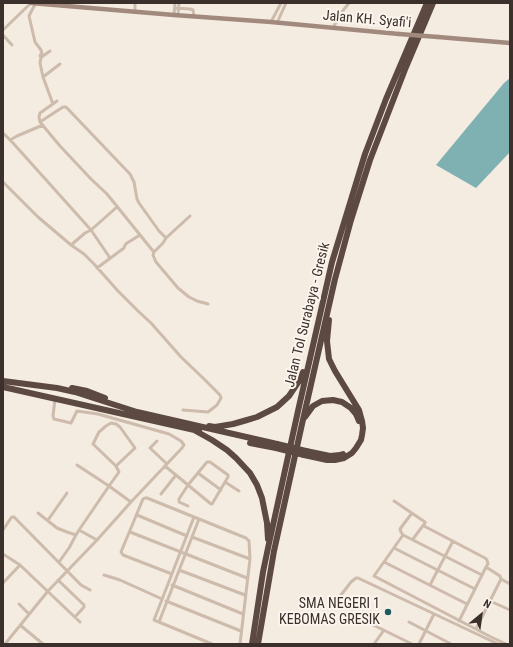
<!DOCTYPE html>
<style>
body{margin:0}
#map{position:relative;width:513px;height:647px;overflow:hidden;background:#f4ebe1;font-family:"Roboto Condensed",sans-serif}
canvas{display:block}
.frame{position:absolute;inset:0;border:4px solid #3b302b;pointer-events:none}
.north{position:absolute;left:461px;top:595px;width:40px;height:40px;-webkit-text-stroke:3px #fbf5ee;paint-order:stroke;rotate:29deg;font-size:11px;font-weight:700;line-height:16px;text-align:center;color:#3b302b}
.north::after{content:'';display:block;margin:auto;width:14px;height:18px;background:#3b302b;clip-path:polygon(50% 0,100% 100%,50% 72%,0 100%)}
</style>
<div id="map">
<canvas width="513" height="647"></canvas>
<div class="frame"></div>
<div class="north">N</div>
</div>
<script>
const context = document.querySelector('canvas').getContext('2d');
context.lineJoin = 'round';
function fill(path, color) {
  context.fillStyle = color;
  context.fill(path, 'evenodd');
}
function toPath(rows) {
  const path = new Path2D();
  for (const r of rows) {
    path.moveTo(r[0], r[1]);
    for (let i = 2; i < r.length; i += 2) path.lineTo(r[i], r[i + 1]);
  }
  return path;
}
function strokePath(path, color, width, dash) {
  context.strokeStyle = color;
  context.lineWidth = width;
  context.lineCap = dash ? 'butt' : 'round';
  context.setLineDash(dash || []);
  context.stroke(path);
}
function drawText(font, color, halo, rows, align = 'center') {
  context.font = font + ' "Roboto Condensed",sans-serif';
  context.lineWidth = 4;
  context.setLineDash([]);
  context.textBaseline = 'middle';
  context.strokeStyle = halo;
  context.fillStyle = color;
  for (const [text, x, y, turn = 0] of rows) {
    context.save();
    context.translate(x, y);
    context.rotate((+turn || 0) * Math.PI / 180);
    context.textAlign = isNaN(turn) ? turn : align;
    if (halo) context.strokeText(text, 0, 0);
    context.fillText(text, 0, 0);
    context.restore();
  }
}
fill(toPath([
 [510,78,510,152,476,188,436,165,504,83]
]), '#7fb0b2');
strokePath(toPath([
 [36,3,32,10,29,16,35,42,41,50,42,54],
 [175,8,190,9,193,10,194,16],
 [135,12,135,3],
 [174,15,175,3],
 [178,15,179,3],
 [271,22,281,3],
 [277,23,286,3],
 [333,28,341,13,349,3],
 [3,30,31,3],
 [3,35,12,45],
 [41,54,43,55,42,57,40,56,41,54],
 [43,56,50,51],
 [41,57,40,63,43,77,53,104],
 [43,77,60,64],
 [57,101,40,113,39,117,40,122,60,146,91,179,107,194,153,251,155,251,163,243,166,238,190,216],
 [40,122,63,107,66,107,130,174,134,182,137,199,139,203,159,231,166,238],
 [3,133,13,143,91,230,110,258],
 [10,140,17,136,43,125],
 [3,182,38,217,71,245],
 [117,207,91,230,85,233,71,245,84,254,94,264,118,291,138,311,151,323,181,357,203,378,220,395,221,398,217,405,208,412,183,410],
 [154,252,153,255,156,262,178,288,189,297,197,301,208,304],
 [97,268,124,248,125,245,127,243,140,235],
 [157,441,150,448,167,464],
 [77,465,109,486,79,530],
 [116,466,93,444,99,432,106,426,111,423,116,424,120,427,135,448,116,466,119,472,109,486,131,502],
 [165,466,211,504,212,504,228,477,228,475,210,462,207,462,188,485,179,499,179,502,188,506],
 [198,473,221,490],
 [225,482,239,491],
 [161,494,176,475],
 [394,501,425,522,425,523,413,539],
 [38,513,57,528,67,532,76,535,79,530,97,540],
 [412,513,400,529,401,532,403,535,482,575],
 [137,515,187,536],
 [194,517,154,620,212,644],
 [48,520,67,493],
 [424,526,485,558,487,560,488,564,486,567,459,621],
 [3,530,11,518,12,517,14,517,81,585,90,590],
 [130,532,247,578],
 [403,535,374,576,491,637,506,644],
 [192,537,250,559],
 [394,548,475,589],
 [3,554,20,565,80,622],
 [59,562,69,548,76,535],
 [384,562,467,604],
 [179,570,245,595],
 [172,574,123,555,121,552,143,499,145,498,147,498,246,538,249,541,250,559,240,644],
 [104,575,120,580,162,599],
 [501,579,510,584],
 [58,580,84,605,84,607,75,617],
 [3,583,20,565],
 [172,585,243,614],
 [430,585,453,541],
 [341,595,351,582,356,578,358,578,498,644],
 [166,601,241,631],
 [490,601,510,610],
 [19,604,29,614],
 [365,621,412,644],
 [159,622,199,519],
 [409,622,451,644],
 [20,625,43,644],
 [476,629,501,579,500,576,486,567],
 [5,644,48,591,97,540,131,502,182,448,184,445,181,441,169,434,98,414,77,411,71,423,54,419,53,416,55,399],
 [374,644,384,630],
 [419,644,434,614]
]), '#cdbbac', 3);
strokePath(toPath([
 [31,3,174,15,271,22,399,34],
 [438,37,510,43]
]), '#a18a7d', 4.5);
strokePath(toPath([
 [3,381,57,388,75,392,137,412,277,444],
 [3,387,199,431],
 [72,388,87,391,105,398],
 [305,417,313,406,322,401,333,400,342,402,351,408,356,414,359,421],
 [209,426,215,427,233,424,247,420,257,417,277,407,289,396,299,381,303,372],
 [194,430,212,440,227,450,236,458,250,473,257,485,262,498,267,523,268,539],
 [250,443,276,448],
 [306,451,330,456,340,455,343,454],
 [304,455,327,460,335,460,344,458,352,453,356,448,361,440,362,435,363,428,362,421,359,410,335,371,329,359,327,341,329,320],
 [252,644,263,572,268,548,298,411,332,262,365,154,386,99,427,3],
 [258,644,274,551,302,424,335,279,351,220,370,160,406,67,433,3]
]), '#5c4a42', 6);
strokePath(toPath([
 [399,34,438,37]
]), '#a18a7d', 4.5);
strokePath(toPath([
 [277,444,306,451],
 [276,448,304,455]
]), '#5c4a42', 6);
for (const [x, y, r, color] of [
 [388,612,4,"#1f5a5e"]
]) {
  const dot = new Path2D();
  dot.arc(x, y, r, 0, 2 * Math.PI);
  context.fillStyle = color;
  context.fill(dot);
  strokePath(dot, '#fbf5ee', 1.5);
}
drawText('14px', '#3b302b', '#fbf5ee', [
 ["Jalan KH. Syafi'i",367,20,5],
 ["Jalan Tol Surabaya - Gresik",308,315,-76]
]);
drawText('14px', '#3b302b', '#fbf5ee', [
 ["SMA NEGERI 1",380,604],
 ["KEBOMAS GRESIK",380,620]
], 'right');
</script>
